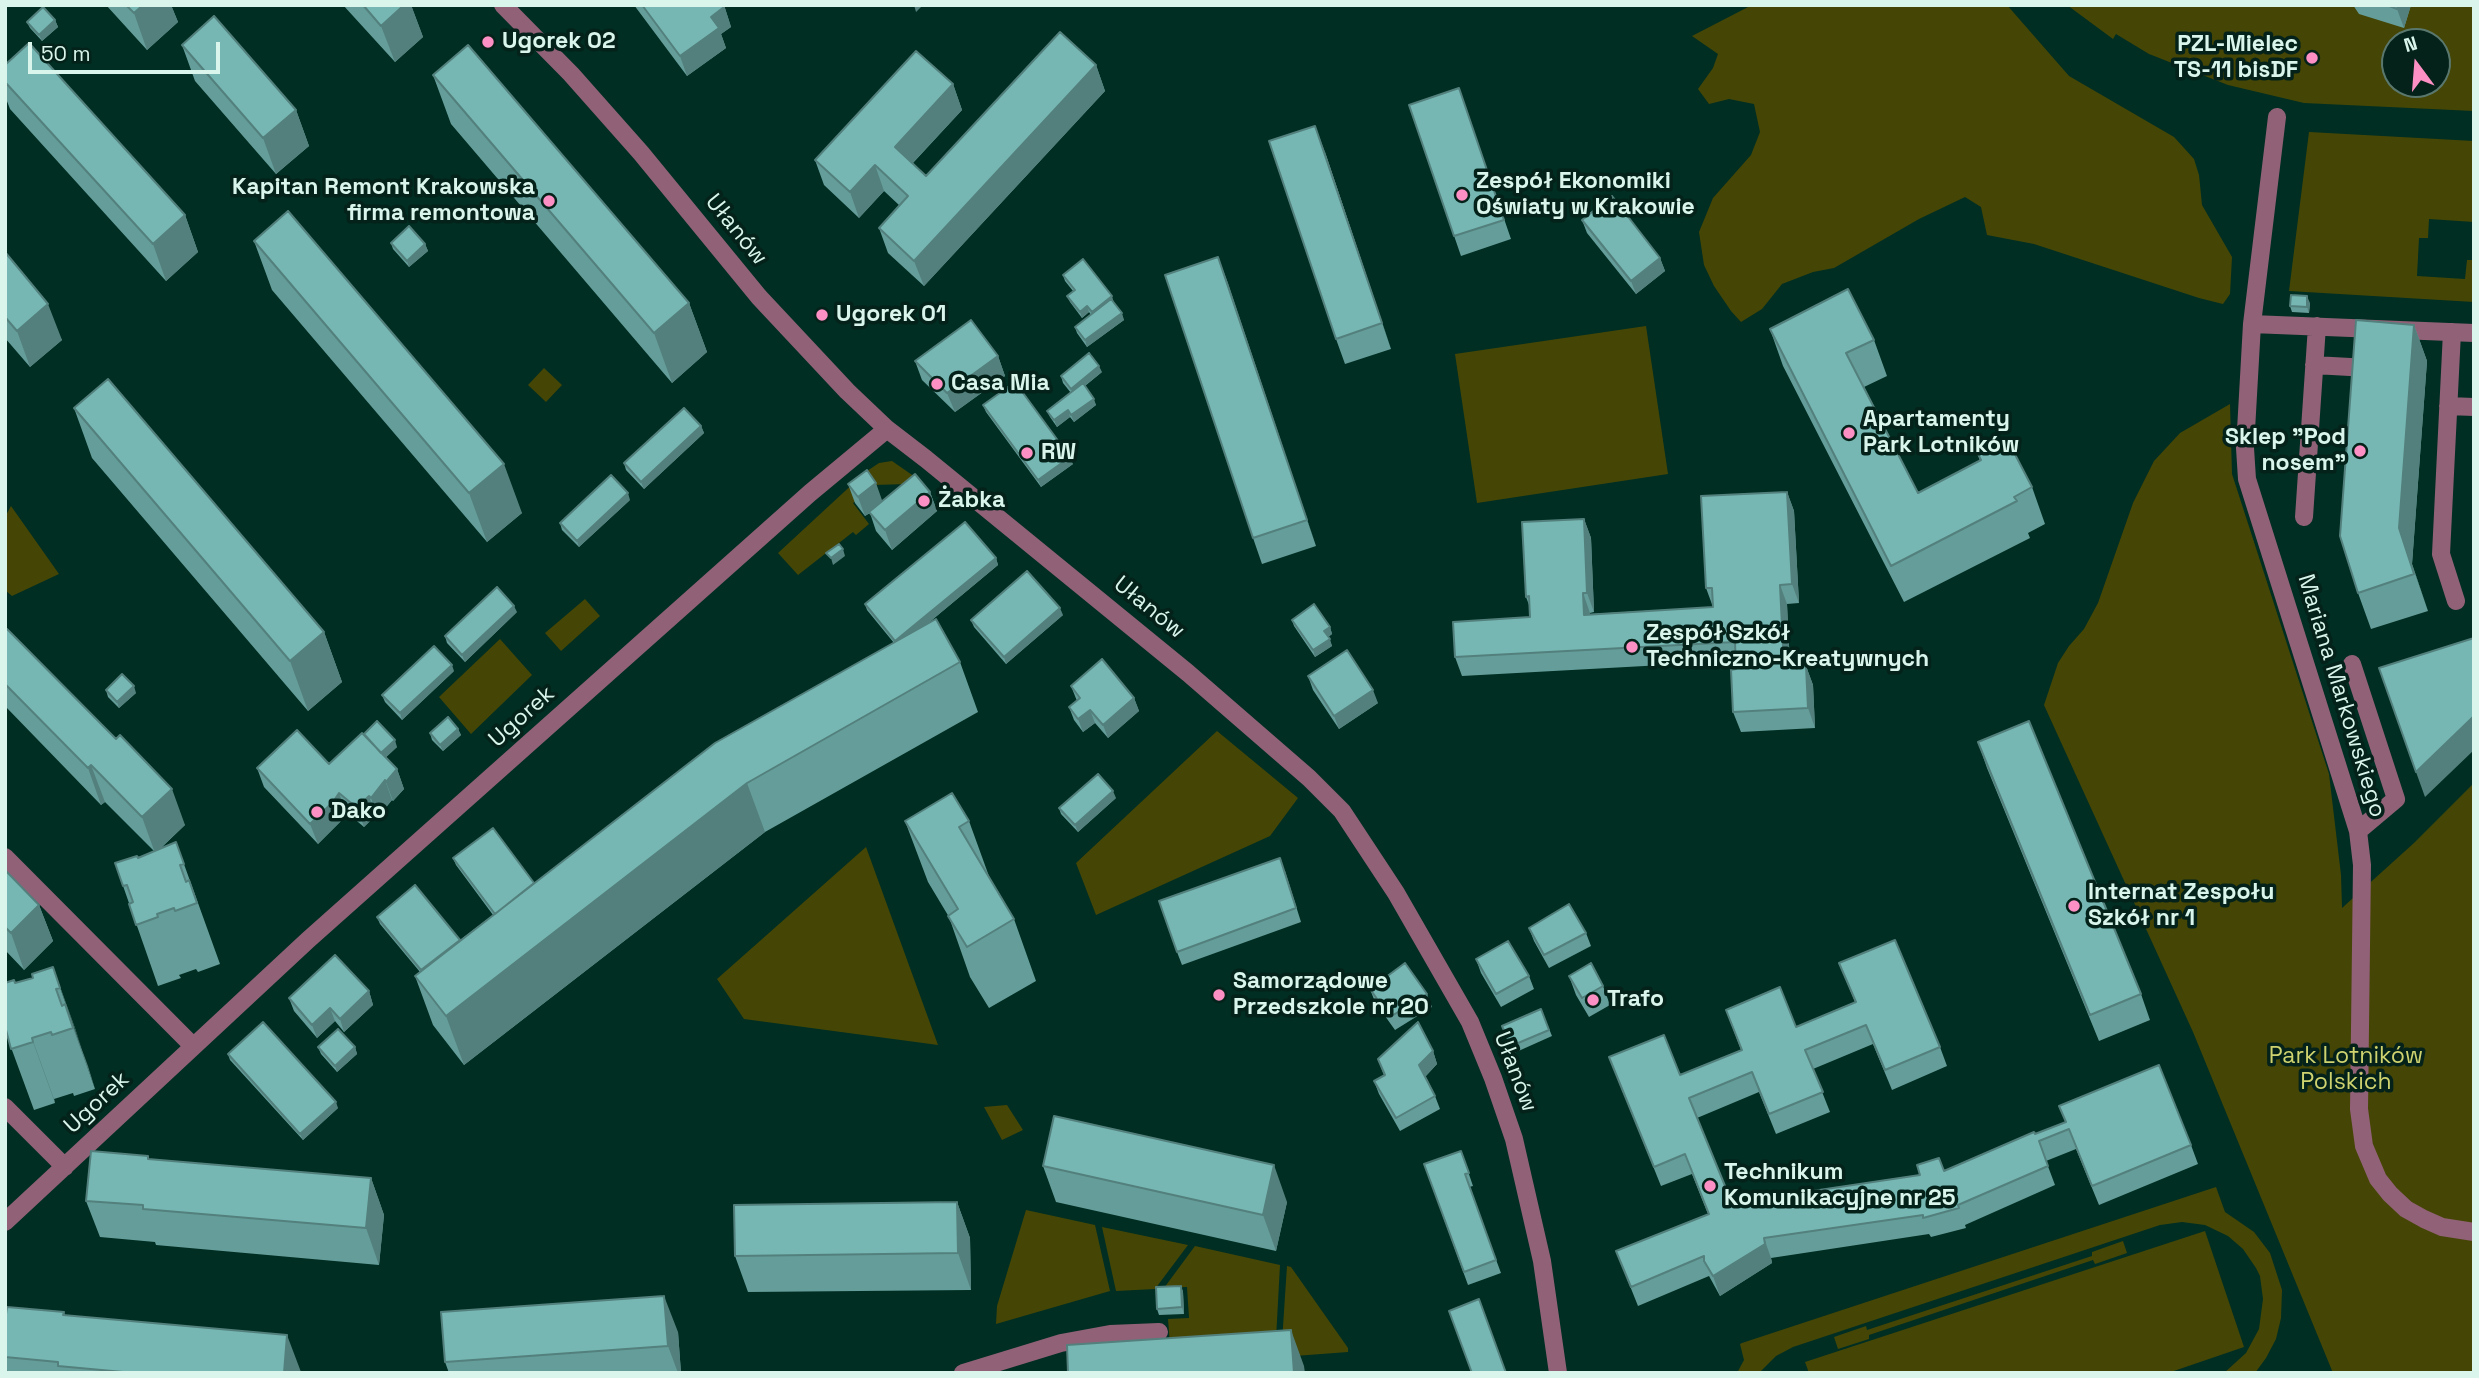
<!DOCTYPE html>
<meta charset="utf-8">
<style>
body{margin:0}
#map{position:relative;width:2479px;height:1378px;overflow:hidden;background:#002e22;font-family:"Space Grotesk",sans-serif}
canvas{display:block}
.frame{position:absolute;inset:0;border:7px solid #daf6ec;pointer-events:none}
.north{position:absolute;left:2381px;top:28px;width:70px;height:70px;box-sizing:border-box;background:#042219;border:2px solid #5a776d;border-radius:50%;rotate:344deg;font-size:19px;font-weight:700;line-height:28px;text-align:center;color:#daf6ec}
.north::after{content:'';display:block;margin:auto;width:24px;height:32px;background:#fc8fc3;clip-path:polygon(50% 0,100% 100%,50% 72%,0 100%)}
.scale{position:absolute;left:28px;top:42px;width:192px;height:32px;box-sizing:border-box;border:4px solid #daf6ec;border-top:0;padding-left:9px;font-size:21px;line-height:24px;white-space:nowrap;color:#daf6ec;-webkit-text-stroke:5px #042219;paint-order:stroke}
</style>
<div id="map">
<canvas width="2479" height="1378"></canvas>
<div class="frame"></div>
<div class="north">N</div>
<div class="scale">50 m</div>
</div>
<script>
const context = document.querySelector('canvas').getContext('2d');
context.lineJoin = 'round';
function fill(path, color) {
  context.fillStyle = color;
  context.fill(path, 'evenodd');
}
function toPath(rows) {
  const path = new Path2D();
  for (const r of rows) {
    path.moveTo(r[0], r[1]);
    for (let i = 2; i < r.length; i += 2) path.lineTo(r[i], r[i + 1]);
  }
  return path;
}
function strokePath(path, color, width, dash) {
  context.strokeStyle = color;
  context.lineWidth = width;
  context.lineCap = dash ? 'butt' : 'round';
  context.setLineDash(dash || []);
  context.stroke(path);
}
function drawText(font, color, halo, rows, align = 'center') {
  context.font = font + ' "Space Grotesk",sans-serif';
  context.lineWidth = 7;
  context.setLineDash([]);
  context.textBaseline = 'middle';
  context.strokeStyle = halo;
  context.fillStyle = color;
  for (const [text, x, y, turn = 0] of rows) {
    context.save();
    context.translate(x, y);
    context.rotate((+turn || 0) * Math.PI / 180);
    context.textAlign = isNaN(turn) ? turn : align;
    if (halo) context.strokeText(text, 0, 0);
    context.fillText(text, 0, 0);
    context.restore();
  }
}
fill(toPath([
 [1752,5,2007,5,2069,76,2174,137,2194,159,2199,175,2202,205,2232,257,2230,294,2223,304,2199,298,2034,244,1987,235,1981,207,1965,197,1919,219,1834,268,1813,272,1782,284,1762,309,1741,322,1731,311,1714,286,1704,265,1699,232,1713,198,1751,155,1760,132,1754,104,1729,99,1709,104,1698,89,1713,68,1718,54,1692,36],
 [2067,5,2474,5,2474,111,2304,103,2228,85,2149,54,2116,34,2113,39],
 [2395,42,2437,42,2437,84,2395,84],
 [2309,132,2474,141,2474,222,2429,219,2428,238,2419,238,2417,276,2465,279,2467,260,2474,260,2474,302,2289,291],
 [1646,326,1668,474,1477,503,1455,354],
 [544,368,562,385,546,402,528,385],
 [2230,404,2232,474,2329,774,2341,875,2342,908,2414,843,2474,783,2474,1373,2333,1373,2193,1032,2044,705,2058,663,2069,646,2084,629,2098,603,2133,503,2154,461,2180,433],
 [892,461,915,477,908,484,873,485,864,473,879,463],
 [857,480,867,493,853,503,869,524,856,535,853,532,798,575,778,553],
 [11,506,59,574,12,596,5,590,5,517],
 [585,599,600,616,561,651,545,633],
 [500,639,532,675,471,734,439,697],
 [1217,731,1298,798,1270,836,1096,915,1076,863],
 [866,847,938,1045,744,1019,717,979],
 [1007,1105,1023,1130,1002,1140,984,1107],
 [2216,1187,2225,1212,2254,1232,2270,1253,2282,1290,2281,1318,2276,1339,2266,1358,2255,1373,2224,1373,2246,1353,2259,1329,2263,1299,2260,1276,2256,1268,2243,1249,2228,1236,2205,1225,2182,1222,2160,1225,1793,1347,1776,1356,1759,1373,1737,1373,1744,1360,1740,1344,1742,1343],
 [1026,1210,1095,1225,1110,1291,996,1324,997,1306],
 [1102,1227,1188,1245,1155,1289,1116,1291],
 [2205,1231,2244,1347,2168,1373,1809,1373,1805,1362],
 [2123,1241,2127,1253,2095,1264,2093,1260,1869,1335,1869,1339,1838,1349,1834,1337,1866,1326,1867,1330,2092,1256,2092,1252],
 [1195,1246,1280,1265,1275,1357,1170,1345,1168,1319,1189,1318,1187,1287,1164,1288],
 [1287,1266,1291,1267,1348,1348,1348,1352,1281,1357]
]), '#454606');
strokePath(toPath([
 [503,5,571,74,641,153,759,297,847,391,887,429,926,459,1188,673,1309,778,1342,811,1396,893,1470,1022,1493,1078,1514,1139,1542,1261,1558,1373],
 [2277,117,2252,324,2245,448,2247,479,2358,831,2362,865,2359,1109,2364,1146,2378,1179,2390,1194,2406,1209,2424,1219,2442,1227,2474,1232],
 [2252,324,2474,333],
 [2452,332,2441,554,2456,601],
 [2314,365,2368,368],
 [2448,406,2474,407],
 [2304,517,2317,326],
 [2352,664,2396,799,2358,831],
 [5,857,193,1046],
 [5,1107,65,1167],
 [5,1222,308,940,810,493,887,429],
 [963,1373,1061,1343,1110,1334,1159,1332]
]), '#916177', 18);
fill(toPath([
 [106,5,171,5,178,22,147,50],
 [343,5,411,5,423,37,395,62],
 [634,5,724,5,731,27,721,34,726,48,687,76],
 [2353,5,2411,5,2404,28,2359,14],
 [55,20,58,27,42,41,30,28,27,22],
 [182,45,296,110,309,146,276,174,195,81],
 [5,65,185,215,198,252,166,281,10,109,5,96],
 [1096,65,1105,91,924,286,888,253,879,228,899,205,884,191,859,218,824,185,815,160,953,84,962,110,913,163,926,176],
 [433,75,689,303,707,352,672,383,451,124],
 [1459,88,1511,239,1461,256,1409,105],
 [1325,152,1391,349,1345,364,1336,339],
 [1582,220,1660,258,1665,271,1636,294,1587,233],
 [254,241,522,513,487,542,272,290],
 [391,243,425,244,428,251,409,267,393,249],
 [5,252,62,340,30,367,5,338],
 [1218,257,1316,546,1262,564,1253,538],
 [1063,275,1114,303,1124,320,1087,347,1077,333,1075,327,1091,315,1089,312,1082,318,1070,302,1067,296,1073,291,1065,281],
 [2310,303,2309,313,2292,312,2290,306],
 [2414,325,2427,361,2412,564,2428,611,2371,629,2358,593],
 [1770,329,1874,340,1887,376,1864,387,1918,493,1980,461,1978,454,2032,487,2045,524,2028,533,2030,538,1904,602,1783,366],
 [998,356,1005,376,955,412,922,380,915,361],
 [1102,372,1085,386,1096,405,1074,422,1070,417,1057,427,1050,417,1047,411,1071,393,1063,383,1061,376],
 [983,405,1073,464,1041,487,986,412],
 [74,408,324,632,342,682,308,711,92,458],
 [701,426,704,433,644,489,626,470,624,463],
 [848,484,882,501,930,492,937,511,892,550,876,531,870,513,865,516,855,503],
 [1787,492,1794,511,1799,603,1787,604,1790,666,1806,666,1813,685,1815,728,1741,732,1733,712,1736,661,1462,676,1455,657,1530,617,1529,605,1526,597,1584,519,1591,538,1594,612,1590,613,1590,614,1713,607,1706,588],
 [630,500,579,547,562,530,560,523],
 [996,558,998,565,926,625,960,662,978,712,765,832,464,1065,433,1025,415,976,420,972,380,924,377,917,460,940,493,915,456,865,453,858,534,883,894,643,867,610,865,604],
 [517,612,465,662,447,643,445,636],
 [1063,615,1006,664,974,627,971,620],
 [1292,620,1330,627,1332,634,1328,637,1332,646,1315,657,1294,626],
 [5,631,185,825,161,848,176,842,220,964,198,972,196,969,179,975,181,978,158,986,115,863,138,858,154,851,105,802,101,805,5,706],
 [454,671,402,720,385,702,382,695],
 [1308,676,1378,703,1339,729,1313,690],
 [1071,686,1134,698,1139,711,1108,738,1095,723,1083,732,1074,720,1069,707,1077,701],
 [106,690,136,693,119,708,108,697],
 [458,729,461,735,443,751,432,740,430,733],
 [364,734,397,747,386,757,397,769,404,789,393,801,392,800,378,817,376,815,364,827,346,812,340,822,318,844,264,787,257,768,329,764],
 [1978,742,2141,994,2150,1020,2099,1041,1987,768],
 [1116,798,1078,832,1061,814,1059,808],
 [905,821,969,821,990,879,1014,919,1036,981,989,1008,970,977,949,917,928,882],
 [5,870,39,905,53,941,24,970,5,950],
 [1285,871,1301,922,1182,965,1177,952],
 [1529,928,1586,933,1591,946,1549,968,1534,941],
 [1476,959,1529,976,1534,989,1501,1007,1481,973],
 [1839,963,1940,1047,1947,1066,1892,1090,1873,1044,1813,1069,1830,1112,1776,1134,1759,1092,1697,1118,1732,1203,1944,1171,2065,1122,2191,1145,2198,1164,2099,1205,2076,1149,2046,1161,2055,1185,1965,1225,1966,1228,1931,1237,1929,1234,1771,1258,1772,1263,1720,1296,1709,1276,1638,1306,1616,1251,1708,1214,1692,1174,1661,1186,1609,1057,1680,1075,1741,1050,1726,1010,1796,1027,1855,1002],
 [53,967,95,1089,74,1096,73,1093,54,1099,55,1103,34,1110,5,1031,5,983,15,983,33,978],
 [1569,976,1603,986,1610,1005,1589,1017,1576,995],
 [1370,989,1427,994,1432,1007,1395,1030,1375,1002],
 [369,991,373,1005,344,1032,335,1021,317,1038,294,1011,289,998],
 [1541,1009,1552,1036,1514,1053,1502,1026],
 [318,1047,355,1047,357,1054,337,1072,321,1054],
 [1433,1051,1437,1064,1425,1077,1435,1096,1440,1109,1400,1131,1379,1094,1374,1081,1384,1075,1378,1059],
 [228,1054,338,1108,303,1140,230,1060],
 [1461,1151,1473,1186,1469,1187,1501,1273,1468,1285,1424,1164],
 [148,1156,149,1159,371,1178,384,1215,379,1265,156,1245,155,1242,100,1237,86,1201],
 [1043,1166,1287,1202,1276,1251,1056,1202],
 [957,1202,970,1238,971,1290,748,1292,735,1256],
 [1181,1286,1183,1292,1184,1314,1159,1315,1157,1309],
 [64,1312,65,1315,301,1372,301,1373,8,1373,5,1365,5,1321],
 [678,1332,681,1373,449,1373,445,1362]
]), '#659d9a');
fill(toPath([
 [143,5,171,5,178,22,147,50,134,13],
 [404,5,411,5,423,37,395,62,381,26],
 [718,5,724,5,731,27,721,34,726,48,687,76,680,56,711,17],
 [914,5,923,5,916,12],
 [2398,5,2411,5,2404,28,2397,9],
 [55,20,58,27,42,41,39,35],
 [1096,65,1105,91,924,286,914,261],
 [953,84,962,110,904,172,895,147],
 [296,110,309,146,276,174,263,138],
 [1315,126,1325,152,1391,349,1382,323],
 [875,165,884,191,859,218,850,192],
 [185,215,198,252,166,281,153,244],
 [425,244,428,251,409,267,407,261],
 [1218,257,1228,283,1316,546,1307,520],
 [1660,258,1665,271,1636,294,1631,281],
 [1112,296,1114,303,1094,318,1092,312],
 [2307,296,2310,303,2309,313,2307,307],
 [689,303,707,352,672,383,654,333],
 [48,304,62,340,30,367,17,331],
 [1087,306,1089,312,1082,318,1080,312],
 [1122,313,1124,320,1087,347,1085,340],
 [2414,325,2427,361,2412,564,2428,611,2399,528],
 [998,356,1005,376,955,412,947,393],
 [1099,366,1102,372,1073,395,1071,389],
 [1094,399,1096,405,1074,422,1071,415],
 [1068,410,1070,417,1057,427,1054,420],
 [701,426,704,433,644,489,641,482],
 [1070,457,1073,464,1041,487,1038,480],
 [504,464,522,513,487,542,469,493],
 [876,483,883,503,865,516,858,497],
 [930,492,937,511,892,550,885,530],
 [1787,492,1794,511,1799,603,1792,584],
 [628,493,630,500,579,547,577,541],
 [1584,519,1591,538,1594,612,1587,593],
 [843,549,845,556,833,565,831,558],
 [996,558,998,565,898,648,895,641],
 [1780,585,1787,604,1791,686,1784,667],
 [1583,593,1590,613,1591,634,1584,615],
 [514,606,517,612,465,662,462,655],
 [1060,608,1063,615,1006,664,1004,657],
 [1330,627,1332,634,1327,638,1324,631],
 [324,632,342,682,308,711,290,661],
 [1330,639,1332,646,1315,657,1313,650],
 [452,665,454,671,402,720,400,713],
 [1806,666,1813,685,1815,728,1808,708],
 [134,686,136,693,119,708,117,702],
 [1373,690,1378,703,1339,729,1334,716],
 [1134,698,1139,711,1108,738,1103,725],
 [1090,710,1095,723,1083,732,1078,719],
 [2474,716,2474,750,2425,797,2416,772],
 [458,729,461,735,443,751,440,745],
 [395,740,397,747,380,763,377,756],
 [91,765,105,802,101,805,88,768],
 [397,769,404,789,393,801,386,782],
 [385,780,392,800,378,817,371,798],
 [747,783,765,832,464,1065,446,1016],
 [172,789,185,825,155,853,142,817],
 [1113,791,1116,798,1078,832,1075,825],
 [339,793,346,812,340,822,318,844,310,824],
 [369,796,376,815,364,827,357,808],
 [39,905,53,941,24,970,11,933],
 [53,967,75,1028,82,1049,60,988],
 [369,991,373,1005,344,1032,340,1019],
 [65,1004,88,1066,95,1089,73,1028],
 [330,1008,335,1021,317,1038,312,1025],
 [32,1038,54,1099,55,1103,33,1042],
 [355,1047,357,1054,337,1072,335,1066],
 [1433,1051,1437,1064,1424,1078,1419,1065],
 [336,1102,338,1108,303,1140,300,1134],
 [1274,1165,1287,1202,1276,1251,1263,1215],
 [371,1178,384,1215,379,1265,366,1228],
 [957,1202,970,1238,971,1290,958,1253],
 [1764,1238,1771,1258,1772,1263,1720,1296,1713,1276],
 [1181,1286,1183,1292,1184,1314,1182,1307],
 [664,1296,678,1332,681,1373,678,1373,668,1346],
 [1291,1330,1304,1366,1305,1373,1294,1373],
 [287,1335,301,1372,301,1373,284,1373]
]), '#53807d');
const building = toPath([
 [126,5,143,5,134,13,126,5],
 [363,5,404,5,381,26,363,5],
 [642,5,723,5,724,7,711,17,719,28,680,56,642,5],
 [2387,5,2398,5,2397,9,2387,5],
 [43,7,55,20,39,35,27,22,43,7],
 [214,16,296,110,263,138,182,45,214,16],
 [1060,32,1096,65,914,261,879,228,908,196,875,165,850,192,815,160,916,51,953,84,895,147,926,176,1060,32],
 [29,43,185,215,153,244,5,82,5,65,29,43],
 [468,45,689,303,654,333,433,75,468,45],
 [1459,88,1504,220,1454,236,1409,105,1459,88],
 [1315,126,1382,323,1336,339,1269,141,1315,126],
 [1612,196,1660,258,1631,281,1582,220,1612,196],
 [288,211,504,464,469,493,254,241,288,211],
 [409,226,425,244,407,261,391,243,409,226],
 [5,252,48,304,17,331,5,317,5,252],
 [1218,257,1307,520,1253,538,1165,275,1218,257],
 [1083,259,1112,296,1092,312,1087,306,1080,312,1067,296,1075,290,1063,275,1083,259],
 [1848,289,1874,340,1846,353,1918,493,1981,460,1978,454,2007,439,2032,487,2014,497,2017,501,1891,566,1770,329,1848,289],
 [2291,295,2307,296,2307,307,2290,306,2291,295],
 [1111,299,1122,313,1085,340,1075,327,1111,299],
 [971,320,998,356,947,393,915,361,971,320],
 [2356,320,2414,325,2399,528,2414,574,2358,593,2340,536,2356,320],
 [1089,353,1099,366,1071,389,1061,376,1089,353],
 [108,379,324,632,290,661,74,408,108,379],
 [1015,382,1070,457,1038,480,983,405,1015,382],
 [1083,383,1094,399,1071,415,1068,410,1054,420,1047,411,1083,383],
 [684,408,701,426,641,482,624,463,684,408],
 [867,470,876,483,858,497,848,484,867,470],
 [915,474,930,492,885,530,869,512,915,474],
 [611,475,628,493,577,541,560,523,611,475],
 [1787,492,1792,584,1780,585,1784,667,1806,666,1808,708,1733,712,1731,670,1736,669,1735,642,1455,657,1453,622,1530,617,1529,596,1526,597,1522,522,1584,519,1587,593,1583,593,1584,615,1713,607,1712,588,1706,588,1701,496,1787,492],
 [965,522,996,558,895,641,865,604,965,522],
 [839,544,843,549,831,558,826,553,839,544],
 [1027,571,1060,608,1004,657,971,620,1027,571],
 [497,587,514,606,462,655,445,636,497,587],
 [1314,604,1330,627,1324,631,1330,639,1313,650,1292,620,1314,604],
 [936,619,960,662,747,783,446,1016,415,976,715,743,936,619],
 [7,629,116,739,120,735,172,789,142,817,91,765,88,768,5,684,5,631,7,629],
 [2474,638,2474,716,2416,772,2379,668,2474,638],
 [434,646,452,665,400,713,382,695,434,646],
 [1347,650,1373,690,1334,716,1308,676,1347,650],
 [1102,659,1134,698,1103,725,1090,710,1078,719,1069,707,1080,698,1071,686,1102,659],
 [122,674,134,686,117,702,106,690,122,674],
 [448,717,458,729,440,745,430,733,448,717],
 [377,721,395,740,381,753,364,734,377,721],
 [2029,721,2141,994,2090,1015,1978,742,2029,721],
 [297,730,329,764,362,733,397,769,386,782,385,780,371,798,369,796,357,808,339,793,333,802,310,824,257,768,297,730],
 [1098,774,1113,791,1075,825,1059,808,1098,774],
 [952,793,969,821,959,827,1014,919,967,947,948,916,958,909,905,821,952,793],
 [493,828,534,883,495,914,453,858,493,828],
 [176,842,184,864,180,865,186,882,189,880,197,903,175,911,174,908,157,914,158,917,136,925,129,904,133,902,127,885,123,886,115,863,137,856,138,858,176,842],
 [1280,858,1296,908,1177,952,1159,901,1280,858],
 [5,870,39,905,11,933,5,927,5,870],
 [415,885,460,940,421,970,377,917,415,885],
 [1569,904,1586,933,1544,955,1529,928,1569,904],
 [1895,940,1940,1047,1885,1070,1866,1025,1805,1050,1823,1092,1769,1114,1752,1072,1689,1098,1732,1203,1920,1175,1917,1165,1939,1158,1944,1171,2034,1132,2035,1134,2066,1122,2059,1106,2159,1065,2191,1145,2092,1186,2069,1129,2039,1141,2048,1166,1958,1205,1959,1208,1923,1218,1923,1215,1764,1238,1765,1244,1713,1276,1704,1261,1704,1256,1631,1287,1616,1251,1709,1214,1685,1154,1654,1167,1609,1057,1664,1035,1680,1075,1742,1050,1726,1010,1780,987,1796,1027,1856,1002,1839,963,1895,940],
 [1508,941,1529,976,1496,994,1476,959,1508,941],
 [335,955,369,991,340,1019,330,1008,312,1025,289,998,335,955],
 [1405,963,1427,994,1390,1017,1370,989,1405,963],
 [1591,963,1603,986,1582,998,1569,976,1591,963],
 [53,967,60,988,56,989,62,1006,65,1004,73,1028,52,1035,51,1032,32,1038,33,1042,11,1049,5,1026,5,983,14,980,15,983,33,978,32,974,53,967],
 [1541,1009,1549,1030,1511,1046,1502,1026,1541,1009],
 [263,1022,336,1102,300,1134,228,1054,263,1022],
 [1418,1022,1433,1051,1419,1065,1435,1096,1396,1118,1374,1081,1385,1075,1378,1059,1418,1022],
 [338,1029,355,1047,335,1066,318,1047,338,1029],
 [1054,1116,1274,1165,1263,1215,1043,1166,1054,1116],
 [91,1151,148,1156,148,1159,371,1178,366,1228,143,1209,143,1205,86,1201,91,1151],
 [1461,1151,1469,1173,1465,1174,1496,1260,1464,1272,1424,1164,1461,1151],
 [957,1202,958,1253,735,1256,734,1205,957,1202],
 [1181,1286,1182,1307,1157,1309,1156,1287,1181,1286],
 [664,1296,668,1346,445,1362,441,1312,664,1296],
 [1479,1299,1506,1373,1472,1373,1449,1311,1479,1299],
 [7,1307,64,1312,63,1315,287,1335,284,1373,134,1373,58,1366,58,1362,5,1357,5,1321,7,1307],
 [1291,1330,1294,1373,1068,1373,1067,1345,1291,1330]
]);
fill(building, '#76b7b3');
strokePath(building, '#53807d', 2);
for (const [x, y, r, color] of [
 [488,42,7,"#fc8fc3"],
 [2312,58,7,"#fc8fc3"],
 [1462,195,7,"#fc8fc3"],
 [549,201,7,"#fc8fc3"],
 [822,315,7,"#fc8fc3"],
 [937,384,7,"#fc8fc3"],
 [1849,433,7,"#fc8fc3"],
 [2360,451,7,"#fc8fc3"],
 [1027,453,7,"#fc8fc3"],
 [924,501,7,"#fc8fc3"],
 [1632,647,7,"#fc8fc3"],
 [317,812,7,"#fc8fc3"],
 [2074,906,7,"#fc8fc3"],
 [1219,995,7,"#fc8fc3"],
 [1593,1000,7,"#fc8fc3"],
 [1710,1186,7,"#fc8fc3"]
]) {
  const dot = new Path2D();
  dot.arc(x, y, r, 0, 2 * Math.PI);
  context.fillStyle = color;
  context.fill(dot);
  strokePath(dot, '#042219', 2.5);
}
drawText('bold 23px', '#daf6ec', '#042219', [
 ["Ugorek 02",502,42],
 ["PZL-Mielec",2298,45,"right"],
 ["TS-11 bisDF",2298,71,"right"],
 ["Zespół Ekonomiki",1476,182],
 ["Oświaty w Krakowie",1476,208],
 ["Kapitan Remont Krakowska",535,188,"right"],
 ["firma remontowa",535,214,"right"],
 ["Ugorek 01",836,315],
 ["Casa Mia",951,384],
 ["Apartamenty",1863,420],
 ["Park Lotników",1863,446],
 ["Sklep \"Pod",2346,438,"right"],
 ["nosem\"",2346,464,"right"],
 ["RW",1041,453],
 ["Żabka",938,501],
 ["Zespół Szkół",1646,634],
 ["Techniczno-Kreatywnych",1646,660],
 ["Dako",331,812],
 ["Internat Zespołu",2088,893],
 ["Szkół nr 1",2088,919],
 ["Samorządowe",1233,982],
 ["Przedszkole nr 20",1233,1008],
 ["Trafo",1607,1000],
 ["Technikum",1724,1173],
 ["Komunikacyjne nr 25",1724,1199]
], 'left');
drawText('23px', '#daf6ec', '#042219', [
 ["Ułanów",736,230,51],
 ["Ułanów",1149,608,39],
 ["Mariana Markowskiego",2341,696,73],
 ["Ugorek",522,717,-42],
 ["Ułanów",1515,1072,69],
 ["Ugorek",97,1103,-43]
]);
drawText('23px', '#cfd36f', '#042219', [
 ["Park Lotników",2346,1057],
 ["Polskich",2346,1083]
]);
</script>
